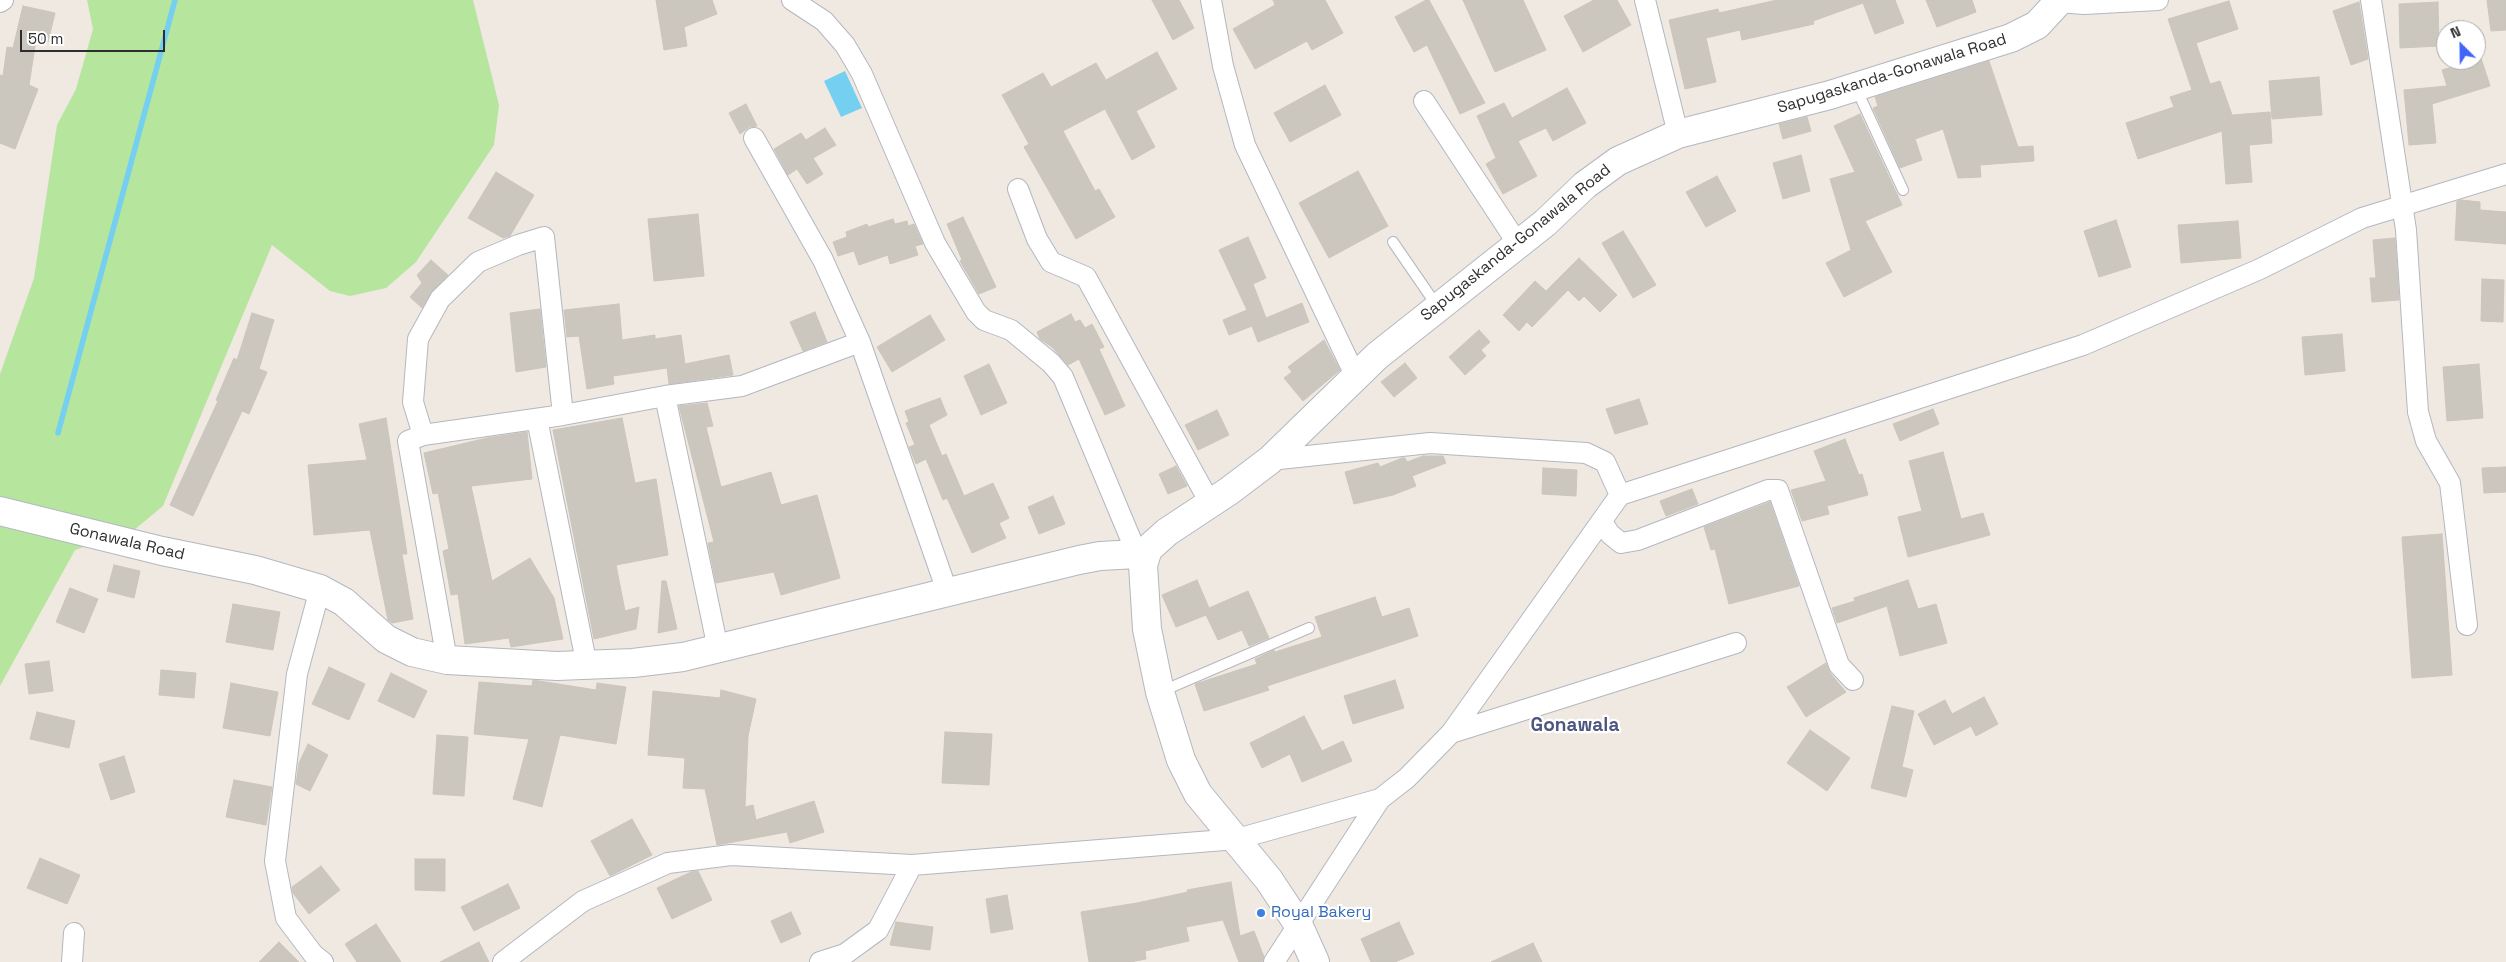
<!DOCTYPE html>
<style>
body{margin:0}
#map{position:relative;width:2506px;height:962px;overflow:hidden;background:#efe9e1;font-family:"Space Grotesk",sans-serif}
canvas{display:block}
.north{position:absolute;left:2436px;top:20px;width:50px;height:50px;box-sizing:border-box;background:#fff;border:1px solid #ababab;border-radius:50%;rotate:337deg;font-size:14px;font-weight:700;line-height:20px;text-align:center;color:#2e2e2e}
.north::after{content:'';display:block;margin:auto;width:18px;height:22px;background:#4264fb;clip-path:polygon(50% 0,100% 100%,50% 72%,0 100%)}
.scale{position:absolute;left:20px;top:30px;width:145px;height:22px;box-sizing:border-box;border:2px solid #2e2e2e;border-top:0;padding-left:6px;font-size:15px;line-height:18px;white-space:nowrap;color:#2e2e2e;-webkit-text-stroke:4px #fff;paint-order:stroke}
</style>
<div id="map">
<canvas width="2506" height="962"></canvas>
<div class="north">N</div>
<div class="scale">50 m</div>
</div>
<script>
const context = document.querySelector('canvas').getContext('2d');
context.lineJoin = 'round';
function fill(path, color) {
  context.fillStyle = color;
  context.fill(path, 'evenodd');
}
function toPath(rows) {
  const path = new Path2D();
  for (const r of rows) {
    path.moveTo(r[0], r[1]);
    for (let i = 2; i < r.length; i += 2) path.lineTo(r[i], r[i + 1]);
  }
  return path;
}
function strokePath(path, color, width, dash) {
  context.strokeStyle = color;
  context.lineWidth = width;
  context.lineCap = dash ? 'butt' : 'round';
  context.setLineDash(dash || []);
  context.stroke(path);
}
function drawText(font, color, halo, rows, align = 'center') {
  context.font = font + ' "Space Grotesk",sans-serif';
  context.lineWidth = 4.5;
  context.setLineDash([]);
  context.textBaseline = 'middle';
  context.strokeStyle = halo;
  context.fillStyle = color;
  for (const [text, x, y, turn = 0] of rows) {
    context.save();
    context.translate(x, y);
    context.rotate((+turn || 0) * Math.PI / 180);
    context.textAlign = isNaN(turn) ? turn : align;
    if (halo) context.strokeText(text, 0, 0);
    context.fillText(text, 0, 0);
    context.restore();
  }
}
fill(toPath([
 [87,0,473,0,499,105,494,145,416,262,386,288,350,296,330,291,272,245,163,506,134,530,75,550,0,686,0,374,34,278,57,125,76,89,93,29]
]), '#b6e59e');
fill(toPath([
 [845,71,862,108,841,117,824,81]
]), '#75cff0');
strokePath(toPath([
 [58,433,175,0]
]), '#75cff0', 5.5);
const building = toPath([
 [656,0,712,0,717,14,684,27,687,46,664,50,656,0],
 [1152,0,1179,0,1194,28,1173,40,1152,0],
 [1273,0,1325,0,1343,33,1312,50,1307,41,1255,69,1233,29,1275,5,1273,0],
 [1426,0,1429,0,1485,103,1460,114,1427,45,1414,52,1395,17,1426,0],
 [1463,0,1523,0,1546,50,1495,72,1463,0],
 [1594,0,1617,0,1631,25,1583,52,1564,16,1594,0],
 [1777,0,1895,0,1904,23,1875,34,1863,3,1813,21,1814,24,1742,40,1740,30,1706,38,1716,82,1685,89,1669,20,1718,9,1719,13,1777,0],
 [1926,0,1972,0,1976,12,1937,27,1926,0],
 [2487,0,2506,0,2506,30,2491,31,2487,0],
 [2229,1,2238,29,2196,43,2210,84,2220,81,2232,115,2270,112,2272,143,2249,145,2252,182,2226,184,2222,131,2138,159,2126,123,2174,107,2170,97,2192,90,2168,19,2229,1],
 [2359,2,2368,59,2351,65,2333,11,2359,2],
 [2438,2,2439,46,2400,48,2399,4,2438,2],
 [23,6,55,13,48,42,36,40,29,85,38,89,15,149,0,143,0,75,3,76,7,47,13,48,23,6],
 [1157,52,1177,89,1136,111,1155,147,1132,160,1105,109,1063,131,1095,191,1099,189,1115,217,1076,239,1024,147,1029,144,1002,95,1043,73,1051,87,1096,63,1106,80,1157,52],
 [2481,58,2490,86,2432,104,2436,143,2409,145,2404,90,2447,86,2442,70,2481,58],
 [1989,61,2018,147,2033,146,2034,161,1980,165,1981,177,1958,178,1943,129,1915,139,1922,160,1900,168,1873,108,1878,106,1875,97,1989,61],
 [2319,77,2322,115,2272,119,2269,81,2319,77],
 [1325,85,1341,115,1290,142,1274,113,1325,85],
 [1567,88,1586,123,1553,141,1546,128,1518,141,1537,176,1503,194,1486,164,1496,158,1477,116,1504,103,1512,118,1567,88],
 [746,104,757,126,749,127,740,134,729,113,746,104],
 [1860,114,1902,205,1865,221,1892,272,1844,297,1826,263,1851,250,1830,179,1855,172,1834,126,1860,114],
 [1807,117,1811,131,1783,139,1779,124,1807,117],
 [825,128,836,145,813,158,823,174,807,184,797,169,788,175,774,149,801,133,806,140,825,128],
 [1801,155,1810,191,1783,199,1773,163,1801,155],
 [1358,171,1388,226,1329,258,1299,203,1358,171],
 [496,172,534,195,510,236,503,238,468,218,496,172],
 [1717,176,1736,211,1706,227,1686,192,1717,176],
 [2461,200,2480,202,2480,210,2506,212,2506,244,2455,240,2457,201,2461,200],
 [698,214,704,276,654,281,648,219,698,214],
 [963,217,996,287,979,294,960,261,962,260,947,224,963,217],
 [893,219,895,224,907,221,908,226,914,224,923,244,915,246,918,255,890,264,888,255,859,265,854,251,838,256,833,242,847,237,846,232,867,224,868,227,893,219],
 [2116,220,2131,267,2099,277,2084,231,2116,220],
 [2238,221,2241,258,2181,263,2178,225,2238,221],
 [1623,231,1656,285,1633,298,1602,243,1623,231],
 [1248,237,1266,278,1253,284,1266,318,1302,303,1309,322,1258,342,1252,326,1229,335,1223,320,1247,310,1219,250,1248,237],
 [2395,238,2399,300,2372,302,2370,278,2376,278,2373,240,2395,238],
 [1579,258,1617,295,1600,312,1584,296,1579,301,1568,290,1532,327,1527,322,1519,331,1503,315,1535,281,1546,291,1579,258],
 [431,260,448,275,432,291,422,308,410,297,422,283,417,275,431,260],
 [2482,279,2504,280,2503,322,2481,321,2482,279],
 [619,304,622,340,655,335,655,339,681,335,685,364,729,355,733,375,669,384,667,368,613,376,614,384,587,389,579,336,567,337,564,310,619,304],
 [540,309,546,367,516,372,510,313,540,309],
 [815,312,827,342,803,351,790,322,815,312],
 [252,313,274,320,259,369,267,372,249,414,242,411,193,516,170,505,218,401,216,400,234,358,237,360,252,313],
 [1071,314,1075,322,1080,320,1085,328,1092,324,1104,347,1099,349,1125,406,1105,415,1079,359,1068,365,1052,347,1040,339,1037,332,1071,314],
 [930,315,945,340,892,372,877,347,930,315],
 [1479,330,1490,342,1481,350,1486,356,1465,375,1449,357,1479,330],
 [2342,334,2345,371,2305,375,2302,337,2342,334],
 [1324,340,1340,370,1303,401,1284,378,1292,372,1288,367,1324,340],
 [1405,363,1417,378,1394,397,1381,382,1405,363],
 [989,364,1007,403,981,415,964,376,989,364],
 [2479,364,2483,418,2447,421,2443,367,2479,364],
 [940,398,947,415,929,425,942,456,946,454,964,496,993,483,1009,518,999,523,1006,538,972,553,947,498,943,500,926,459,916,464,909,447,915,445,906,423,909,422,905,411,940,398],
 [1639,399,1648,424,1615,434,1606,409,1639,399],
 [707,403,713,426,706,427,721,487,771,472,781,505,817,495,840,578,781,595,774,572,716,583,708,543,714,542,679,406,707,403],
 [1933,409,1939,424,1900,441,1893,424,1933,409],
 [1217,410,1229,435,1198,450,1185,425,1217,410],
 [386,418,407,554,402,554,413,619,392,623,388,620,370,530,314,535,308,465,367,460,359,424,386,418],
 [622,418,635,483,656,479,668,555,616,565,625,611,639,607,636,629,594,639,553,430,622,418],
 [527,432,532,479,471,486,492,581,530,558,554,598,563,639,511,647,509,638,465,644,458,594,451,595,443,551,449,549,438,493,433,494,424,453,487,438,527,432],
 [1845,439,1859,475,1862,474,1868,495,1827,506,1829,514,1802,521,1791,490,1826,481,1814,451,1845,439],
 [1943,452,1961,519,1983,513,1990,535,1908,557,1898,517,1922,511,1909,461,1943,452],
 [1423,456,1443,456,1446,463,1412,476,1416,486,1393,495,1354,504,1345,472,1378,463,1380,467,1402,458,1405,458,1407,462,1423,456],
 [1176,466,1187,486,1168,494,1159,474,1176,466],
 [2506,467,2506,492,2484,493,2482,468,2506,467],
 [1543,468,1577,470,1576,496,1542,494,1543,468],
 [1692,489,1698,504,1666,516,1660,501,1692,489],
 [1053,496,1065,524,1039,534,1028,507,1053,496],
 [1770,502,1799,586,1729,604,1715,549,1711,550,1704,527,1770,502],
 [2442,534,2452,675,2412,678,2402,537,2442,534],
 [114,565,140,571,134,598,107,591,114,565],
 [1197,580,1209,608,1248,591,1269,638,1249,646,1242,630,1218,640,1206,615,1176,627,1162,595,1197,580],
 [1908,580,1918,609,1936,604,1947,643,1900,656,1887,606,1837,623,1832,608,1855,601,1854,598,1908,580],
 [662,581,666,581,677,629,658,633,662,581],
 [70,588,98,599,84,633,56,622,70,588],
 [1375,597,1382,617,1409,608,1418,636,1267,686,1269,690,1204,711,1195,684,1257,664,1255,659,1274,650,1275,652,1322,637,1315,617,1375,597],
 [233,604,280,612,273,650,226,642,233,604],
 [49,661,53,691,29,694,25,664,49,661],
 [1826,663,1830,673,1846,692,1806,717,1787,687,1826,663],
 [329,667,365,684,349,720,312,704,329,667],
 [161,670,196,673,194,698,159,695,161,670],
 [391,673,427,691,414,718,378,701,391,673],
 [533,680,596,690,597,683,626,687,616,744,560,735,542,807,513,799,529,739,474,734,479,682,532,686,533,680],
 [1395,680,1404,708,1353,724,1344,696,1395,680],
 [231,683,278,692,270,736,223,728,231,683],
 [721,690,756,699,748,736,745,807,753,805,756,820,814,801,824,832,790,843,787,832,717,845,705,789,683,788,685,758,648,755,653,691,720,698,721,690],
 [1984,697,1998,724,1976,736,1971,726,1934,745,1918,714,1945,700,1952,714,1984,697],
 [1892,706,1914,711,1902,767,1913,770,1906,797,1871,788,1892,706],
 [37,712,75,721,69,748,30,739,37,712],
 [1304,716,1322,751,1343,741,1352,761,1302,782,1290,754,1262,768,1250,743,1304,716],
 [1810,730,1850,758,1827,791,1787,763,1810,730],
 [945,732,992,734,989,785,942,783,945,732],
 [437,735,468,737,464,796,433,794,437,735],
 [308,744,328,755,310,791,296,784,299,763,308,744],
 [124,756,135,792,111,800,99,764,124,756],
 [234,780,272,787,266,825,226,817,234,780],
 [632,819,652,855,610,876,591,841,632,819],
 [40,858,80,875,67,904,27,888,40,858],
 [415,859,445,859,445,891,415,890,415,859],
 [321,866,340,890,309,914,293,893,292,887,321,866],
 [698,871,712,900,672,919,657,888,691,872,698,871],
 [1231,882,1240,936,1254,931,1264,957,1262,962,1239,962,1223,920,1186,927,1189,941,1145,951,1146,959,1130,962,1089,962,1081,912,1137,903,1188,892,1187,890,1231,882],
 [508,884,520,908,474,931,461,907,508,884],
 [1007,895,1013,929,991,933,986,899,1007,895],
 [791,912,801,934,781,943,771,921,791,912],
 [896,922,933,927,930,950,890,945,896,922],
 [1399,922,1414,954,1395,962,1371,962,1361,939,1399,922],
 [376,924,401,962,357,962,345,944,376,924],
 [279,942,299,962,259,962,279,942],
 [479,942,489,962,440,962,479,942],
 [1533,943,1542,962,1491,962,1533,943]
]);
fill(building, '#cbc7bf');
strokePath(building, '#cbc5ba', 1);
const lane = toPath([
 [1856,88,1903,190],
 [1393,242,1437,306],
 [1160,692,1309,628]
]);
const street = toPath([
 [792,0,824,21,845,45,862,74,935,243,976,312,984,320,1011,330,1051,363,1063,377,1137,554],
 [1211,0,1223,66,1245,145,1355,375],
 [1645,0,1678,134],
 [2371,0,2406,230,2418,412,2426,441,2450,483,2467,625],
 [0,2,3,0],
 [2059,2,2084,4,2158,0],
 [1424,101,1518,244],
 [754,138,823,260,860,342,947,591],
 [1018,189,1037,239,1051,262,1086,277,1210,503],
 [665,396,742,386,860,342],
 [537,419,587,666],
 [423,435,413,402,418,339,440,299,478,262,518,245,544,237,563,415],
 [1270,460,1430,443,1586,453,1605,462,1620,495],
 [1602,522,1610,534,1621,543,1638,540,1768,490,1778,490,1839,665,1853,680],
 [320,589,297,674,275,861,286,918,313,954,323,962],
 [447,660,408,441,423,435,563,415,665,396,718,649],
 [1451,733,1736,643],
 [72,962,74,933],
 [503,962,583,901,668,863,731,855,912,865,1237,839,1380,799,1407,778,1451,733,1620,495,2083,345,2260,269,2362,218,2506,174],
 [820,962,845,954,878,930,912,865],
 [1274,962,1380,799]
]);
const secondary = toPath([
 [0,511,162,551,255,570,320,589,344,602,386,639,412,652,447,660,557,666,633,663,683,657,1079,560,1100,556,1137,554,1144,556],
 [1315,962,1298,924,1269,880,1198,794,1181,760,1160,692,1147,629,1143,565,1148,549,1167,532,1229,491,1270,460,1377,356,1545,223,1585,185,1618,161,1678,134,1830,95,2011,38,2037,25,2060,0]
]);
strokePath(lane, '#b4b7c1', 12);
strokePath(street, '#b4b7c1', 22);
strokePath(secondary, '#b4b7c1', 30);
strokePath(lane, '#fff', 10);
strokePath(street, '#fff', 20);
strokePath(secondary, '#fff', 28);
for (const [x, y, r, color] of [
 [1261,913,5,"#3f7fe0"]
]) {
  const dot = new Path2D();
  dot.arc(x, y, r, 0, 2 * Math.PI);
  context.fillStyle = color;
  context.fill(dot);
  strokePath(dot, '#fff', 2);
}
drawText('16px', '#2e2e2e', '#fff', [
 ["Sapugaskanda-Gonawala Road",1892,74,-17],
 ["Sapugaskanda-Gonawala Road",1516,243,-39],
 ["Gonawala Road",127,542,13]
]);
drawText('16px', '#366cbe', '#fff', [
 ["Royal Bakery",1271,913]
], 'left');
drawText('bold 19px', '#4d5680', '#fff', [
 ["Gonawala",1575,726]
]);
</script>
